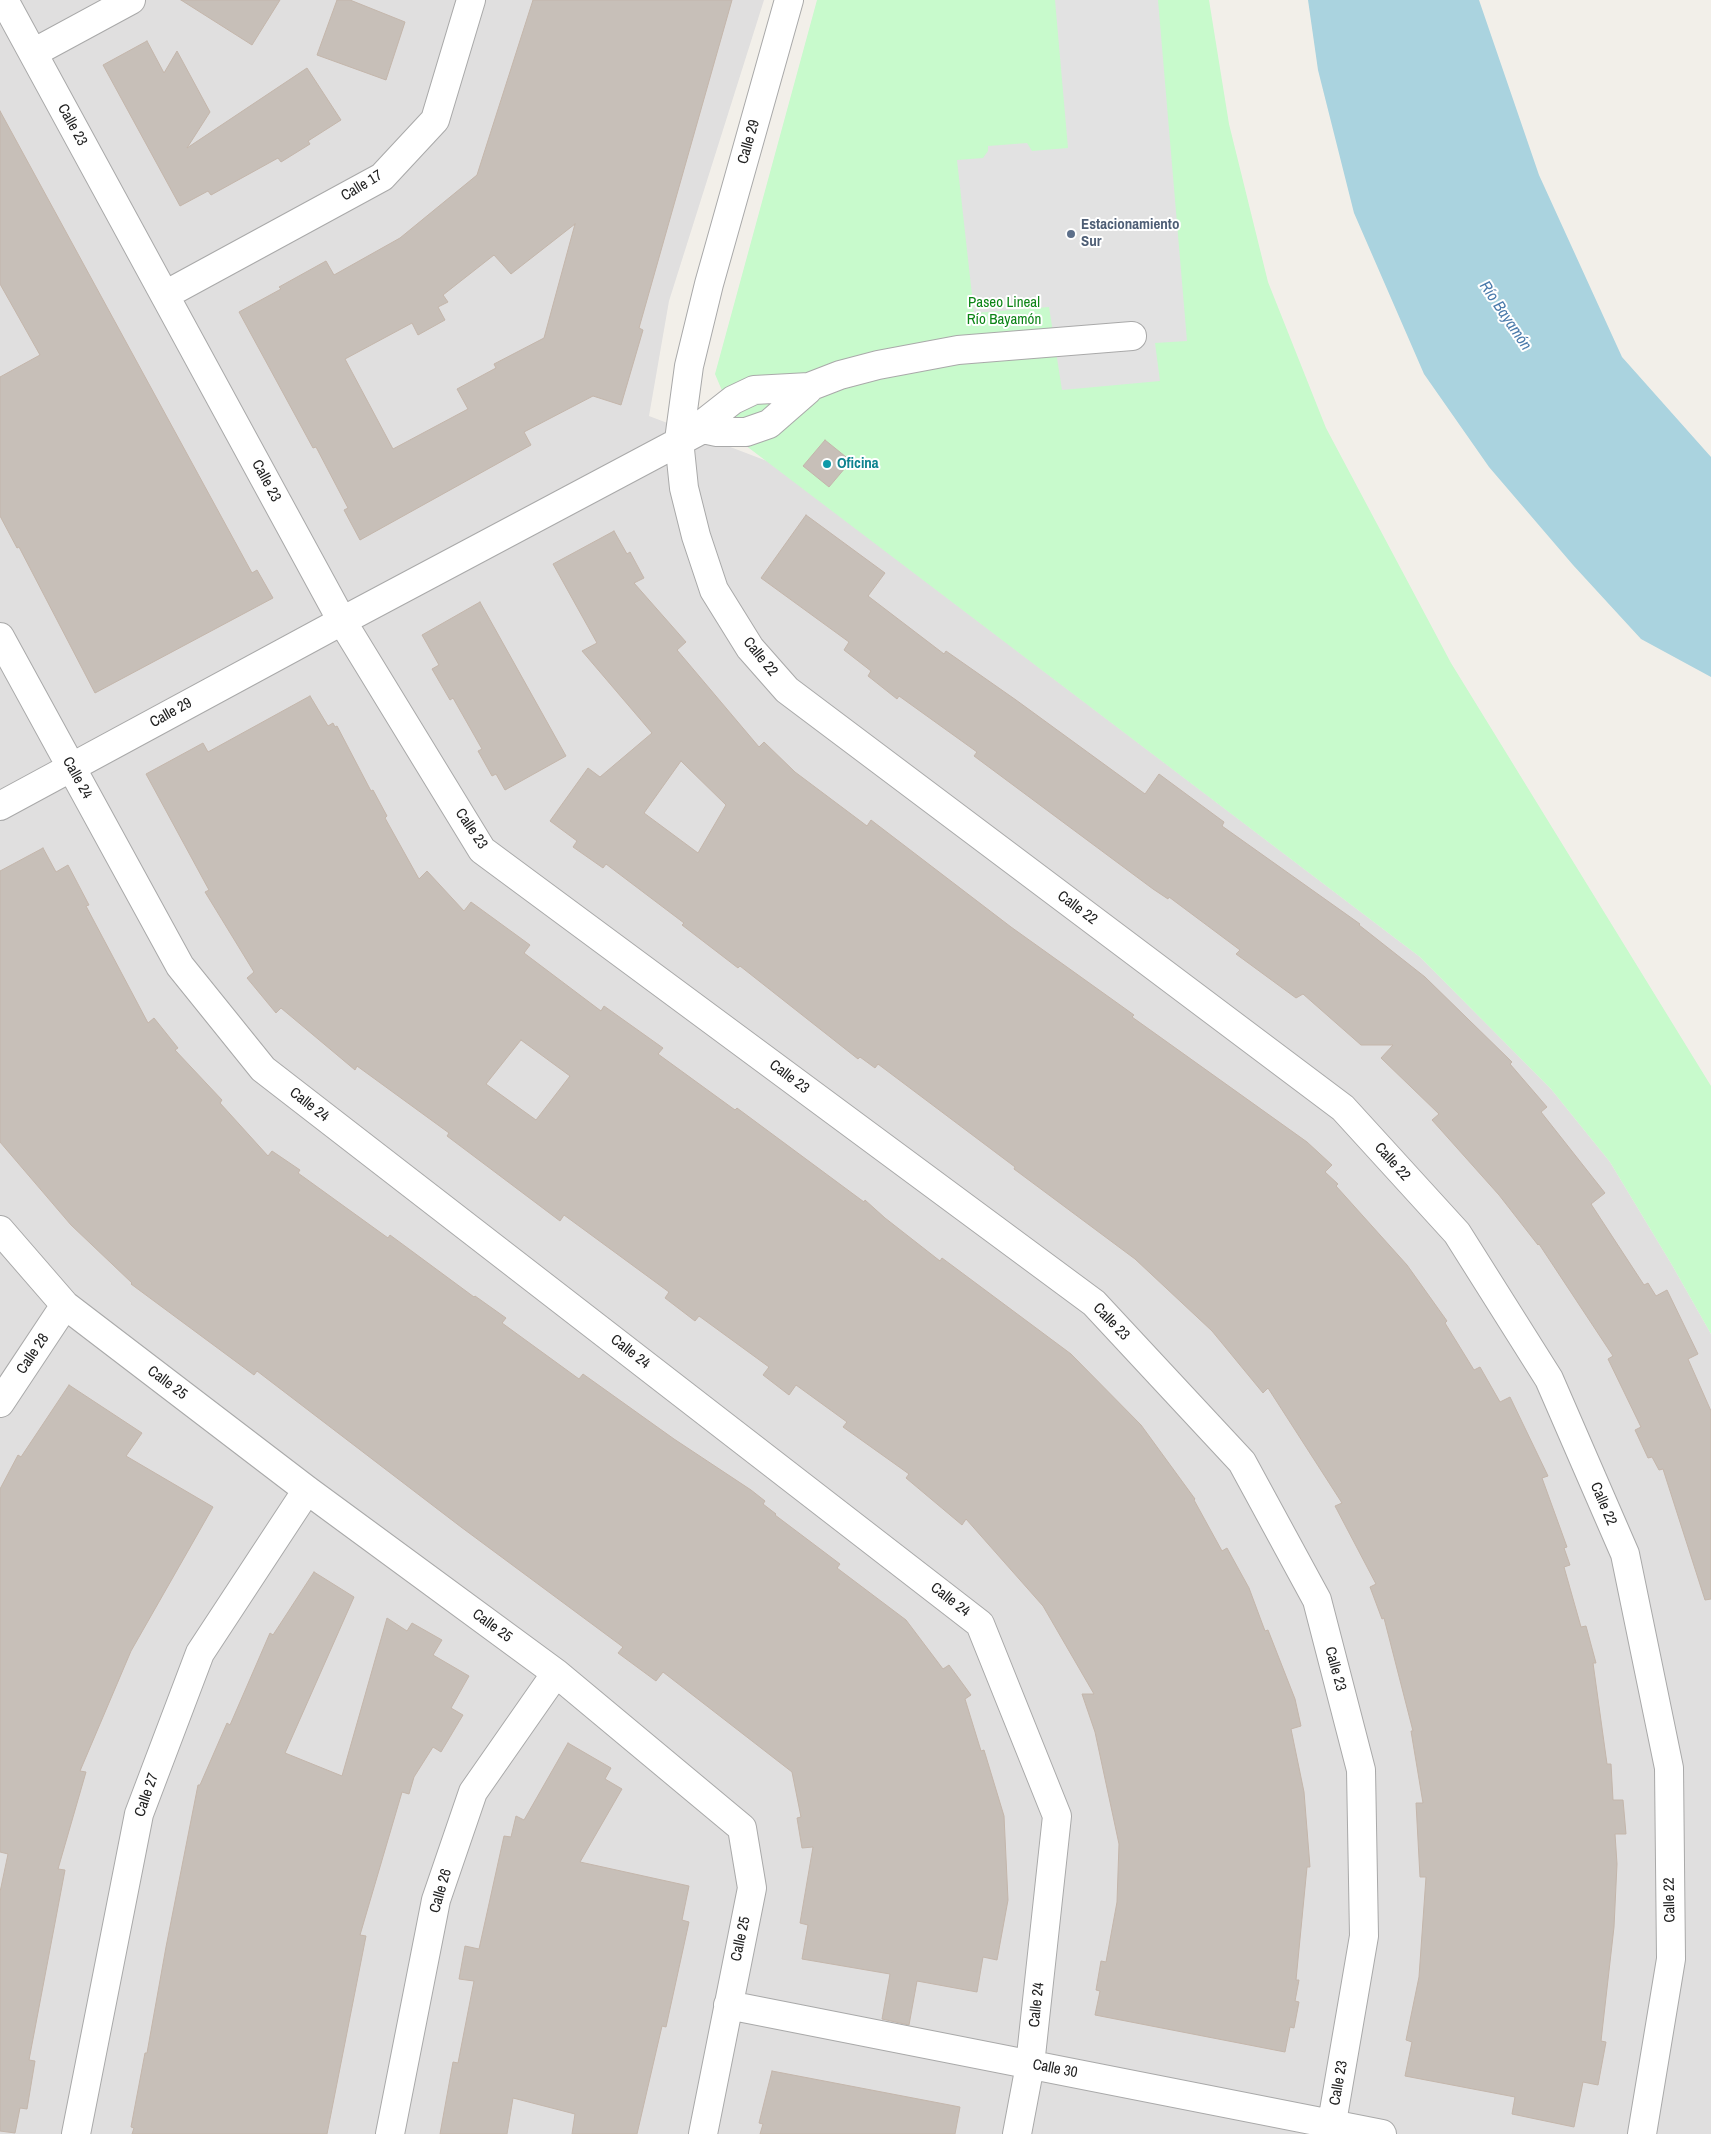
<!DOCTYPE html>
<meta charset="utf-8">
<style>
body{margin:0}
canvas{display:block;background:#f2efe9}
</style>
<canvas width="1711" height="2134"></canvas>
<script>
const context = document.querySelector('canvas').getContext('2d');
context.lineJoin = 'round';
function fill(path, color) {
  context.fillStyle = color;
  context.fill(path, 'evenodd');
}
function toPath(rows) {
  const path = new Path2D();
  for (const r of rows) {
    path.moveTo(r[0], r[1]);
    for (let i = 2; i < r.length; i += 2) path.lineTo(r[i], r[i + 1]);
  }
  return path;
}
function strokePath(path, color, width, dash) {
  context.strokeStyle = color;
  context.lineWidth = width;
  context.lineCap = dash ? 'butt' : 'round';
  context.setLineDash(dash || []);
  context.stroke(path);
}
function drawText(font, color, halo, rows, align = 'center') {
  context.font = font + ' "Archivo Narrow",sans-serif';
  context.lineWidth = 4;
  context.setLineDash([]);
  context.textBaseline = 'middle';
  context.strokeStyle = halo;
  context.fillStyle = color;
  for (const [text, x, y, turn = 0] of rows) {
    context.save();
    context.translate(x, y);
    context.rotate((+turn || 0) * Math.PI / 180);
    context.textAlign = isNaN(turn) ? turn : align;
    if (halo) context.strokeText(text, 0, 0);
    context.fillText(text, 0, 0);
    context.restore();
  }
}
fill(toPath([
 [0,0,764,0,669,301,649,416,767,461,1420,957,1551,1089,1610,1162,1672,1265,1711,1334,1711,2134,0,2134]
]), '#e0dfdf');
fill(toPath([
 [817,0,1209,0,1229,124,1268,282,1326,428,1451,663,1711,1086,1711,1334,1672,1265,1610,1162,1551,1089,1420,957,745,445,715,374]
]), '#c8facc');
fill(toPath([
 [1055,0,1158,0,1187,341,1155,343,1160,381,1062,390,1049,307,974,313,957,160,983,158,988,151,988,146,1027,143,1032,151,1068,148]
]), '#e2e2e2');
fill(toPath([
 [1308,0,1479,0,1539,175,1622,357,1711,457,1711,677,1641,639,1573,565,1489,467,1424,374,1354,213,1318,70]
]), '#aad3df');
const building = toPath([
 [181,0,280,0,252,45,181,0],
 [337,0,350,0,405,22,386,80,317,55,337,0],
 [533,0,732,0,639,328,643,330,621,405,593,396,524,432,531,445,360,540,344,510,348,508,316,447,313,448,239,312,281,289,279,287,326,261,334,275,400,238,477,175,533,0],
 [575,224,544,338,494,364,496,368,457,389,468,409,393,449,345,359,412,323,418,335,445,320,438,307,448,302,443,295,494,255,511,274,575,224],
 [147,41,164,73,177,51,210,112,187,148,307,68,341,120,308,141,310,144,281,162,278,158,211,195,208,191,180,206,103,65,147,41],
 [0,111,252,573,257,570,273,598,95,693,19,547,17,548,0,516,0,377,40,355,0,284,0,111],
 [825,440,851,461,829,487,803,466,825,440],
 [806,515,885,573,868,596,944,654,946,651,1016,700,1145,794,1159,774,1224,822,1222,826,1360,924,1359,925,1425,977,1512,1062,1510,1064,1547,1107,1541,1112,1605,1193,1591,1204,1644,1285,1648,1283,1656,1296,1667,1290,1698,1354,1688,1359,1711,1411,1711,1599,1705,1600,1663,1469,1659,1470,1652,1457,1648,1458,1635,1430,1641,1427,1608,1359,1613,1356,1539,1244,1538,1245,1499,1195,1432,1120,1439,1114,1381,1058,1393,1045,1361,1045,1303,994,1296,998,1236,954,1240,950,1169,897,1168,899,1153,889,974,756,977,752,899,696,897,699,868,676,871,671,844,650,849,642,761,578,806,515],
 [614,531,627,554,630,552,644,578,634,583,686,642,677,650,759,747,764,742,795,772,867,826,871,820,1011,927,1134,1015,1132,1017,1307,1142,1332,1165,1325,1172,1338,1184,1336,1186,1407,1265,1447,1321,1445,1323,1474,1370,1480,1367,1500,1402,1510,1397,1548,1476,1542,1478,1567,1547,1564,1548,1570,1565,1564,1567,1581,1627,1586,1626,1596,1663,1593,1663,1607,1764,1611,1764,1613,1800,1623,1800,1626,1834,1615,1834,1617,1864,1614,1927,1601,2041,1606,2042,1598,2085,1583,2082,1574,2127,1512,2114,1515,2097,1405,2076,1412,2042,1406,2040,1419,1977,1426,1877,1420,1877,1416,1803,1423,1803,1411,1731,1413,1731,1384,1618,1382,1619,1370,1587,1376,1584,1335,1506,1342,1503,1268,1388,1263,1393,1212,1331,1135,1259,1014,1169,1015,1167,878,1064,875,1068,860,1057,858,1059,740,966,738,968,682,925,684,923,606,864,603,868,573,847,577,841,550,821,588,768,600,777,652,733,582,651,597,643,553,564,614,531],
 [681,761,726,805,698,853,644,813,681,761],
 [480,602,566,756,505,790,496,774,492,776,478,751,482,749,453,698,450,700,432,669,439,665,422,635,480,602],
 [310,696,328,726,333,723,335,727,337,726,371,791,373,790,387,816,385,818,419,879,427,871,464,911,471,902,530,945,524,953,601,1011,604,1006,663,1048,658,1054,735,1110,737,1108,864,1202,865,1200,885,1218,940,1261,942,1258,1071,1354,1141,1425,1195,1499,1194,1500,1222,1551,1227,1548,1249,1588,1265,1631,1268,1630,1295,1699,1301,1726,1291,1729,1304,1792,1310,1867,1307,1867,1296,1980,1299,1980,1295,2001,1299,2002,1294,2028,1290,2027,1285,2052,1095,2015,1100,1991,1096,1990,1101,1961,1106,1962,1117,1902,1119,1844,1095,1732,1082,1694,1094,1694,1043,1606,966,1519,962,1525,906,1478,909,1474,843,1427,847,1422,796,1385,789,1395,763,1375,769,1367,699,1316,695,1321,665,1298,669,1292,564,1215,560,1221,447,1136,449,1133,357,1066,355,1070,281,1008,276,1013,247,978,254,972,205,892,209,890,146,774,203,743,208,752,310,696],
 [521,1040,570,1076,536,1120,486,1084,521,1040],
 [43,848,56,872,68,865,89,905,86,906,148,1023,154,1018,178,1048,175,1050,222,1100,220,1103,268,1156,272,1151,300,1170,298,1173,388,1238,390,1235,474,1297,475,1296,506,1318,502,1323,579,1379,583,1374,674,1439,751,1490,765,1501,763,1504,776,1514,775,1515,840,1564,837,1568,906,1620,943,1669,949,1665,971,1695,965,1699,981,1751,984,1750,1004,1816,1008,1900,997,1960,983,1957,977,1992,917,1981,909,2025,882,2019,890,1974,802,1959,808,1925,800,1923,813,1847,802,1848,797,1818,801,1817,792,1772,663,1672,656,1681,618,1653,623,1647,461,1527,257,1371,254,1375,131,1284,132,1283,71,1225,0,1142,0,871,43,848],
 [69,1385,142,1433,126,1456,213,1507,131,1651,80,1771,86,1772,58,1869,65,1870,29,2060,35,2061,27,2109,20,2108,15,2133,0,2131,0,1892,8,1854,0,1852,0,1489,18,1455,21,1457,69,1385],
 [314,1572,354,1597,285,1753,342,1776,387,1618,407,1631,412,1623,442,1640,433,1655,469,1676,451,1708,463,1715,441,1752,433,1747,414,1777,409,1794,402,1792,360,1935,366,1936,327,2134,132,2134,134,2128,131,2127,145,2053,147,2053,166,1947,198,1785,200,1785,227,1723,230,1725,270,1633,273,1635,314,1572],
 [568,1743,611,1768,605,1779,622,1789,580,1862,689,1886,682,1920,689,1922,666,2027,662,2026,637,2134,572,2134,575,2114,513,2098,507,2134,440,2134,453,2062,458,2063,474,1981,459,1979,465,1946,479,1949,504,1836,511,1837,516,1816,524,1820,568,1743],
 [772,2071,960,2107,955,2134,760,2134,763,2124,759,2123,772,2071]
]);
fill(building, '#c7bfb8');
strokePath(building, '#c4b6ab', 1);
const minor = toPath([
 [4,0,342,621,482,850,1094,1303,1242,1462,1317,1600,1361,1770,1364,1936,1330,2134],
 [789,0,709,284,689,366,679,440,684,488,696,536,714,590,750,648,787,690,1343,1108,1457,1233,1549,1379,1625,1554,1669,1768,1671,1959,1642,2134],
 [33,53,131,0],
 [165,295,382,177,435,120,471,0],
 [703,429,717,432,746,432,769,424,808,390,809,387],
 [0,637,180,966,263,1069,980,1624,1057,1816,1030,2065,1017,2134],
 [0,806,342,621,703,429,705,422,733,400,754,390,809,387,840,375,878,365,958,350,1132,336],
 [0,1230,65,1305,307,1490,556,1673,742,1828,752,1888,703,2134],
 [0,1403,65,1305],
 [728,2005,1382,2134],
 [76,2134,139,1814,200,1653,307,1490],
 [390,2134,436,1900,473,1792,556,1673]
]);
strokePath(minor, '#a9a9a9', 30);
strokePath(minor, '#fff', 28);
for (const [x, y, r, color] of [
 [1071,234,5,"#5c6f8a"],
 [827,464,5,"#0f9aa8"]
]) {
  const dot = new Path2D();
  dot.arc(x, y, r, 0, 2 * Math.PI);
  context.fillStyle = color;
  context.fill(dot);
  strokePath(dot, '#fff', 2);
}
drawText('15px', '#222', '#fff', [
 ["Calle 23",72,125,61],
 ["Calle 29",749,142,-74],
 ["Calle 17",362,186,-31],
 ["Calle 23",266,481,62],
 ["Calle 22",760,657,51],
 ["Calle 29",171,713,-29],
 ["Calle 24",77,778,61],
 ["Calle 23",471,829,56],
 ["Calle 22",1077,908,37],
 ["Calle 23",789,1077,37],
 ["Calle 24",309,1105,38],
 ["Calle 22",1392,1162,48],
 ["Calle 23",1111,1322,46],
 ["Calle 24",630,1352,38],
 ["Calle 28",33,1354,-56],
 ["Calle 25",167,1383,37],
 ["Calle 22",1603,1504,67],
 ["Calle 24",950,1600,38],
 ["Calle 25",492,1626,36],
 ["Calle 23",1335,1669,75],
 ["Calle 27",147,1795,-71],
 ["Calle 26",441,1891,-74],
 ["Calle 22",1670,1900,-91],
 ["Calle 25",741,1939,-78],
 ["Calle 24",1037,2005,-84],
 ["Calle 30",1055,2069,11],
 ["Calle 23",1339,2083,-80]
]);
drawText('bold 15px', '#4e5e75', '#fff', [
 ["Estacionamiento",1081,225],
 ["Sur",1081,242]
], 'left');
drawText('15px', '#0c8416', '#fff', [
 ["Paseo Lineal",1004,303],
 ["Río Bayamón",1004,320]
]);
drawText('bold 15px', '#0d838f', '#fff', [
 ["Oficina",837,464]
], 'left');
drawText('italic 16px', '#4a7aab', '#fff', [
 ["Río Bayamón",1505,316,56]
]);
</script>
